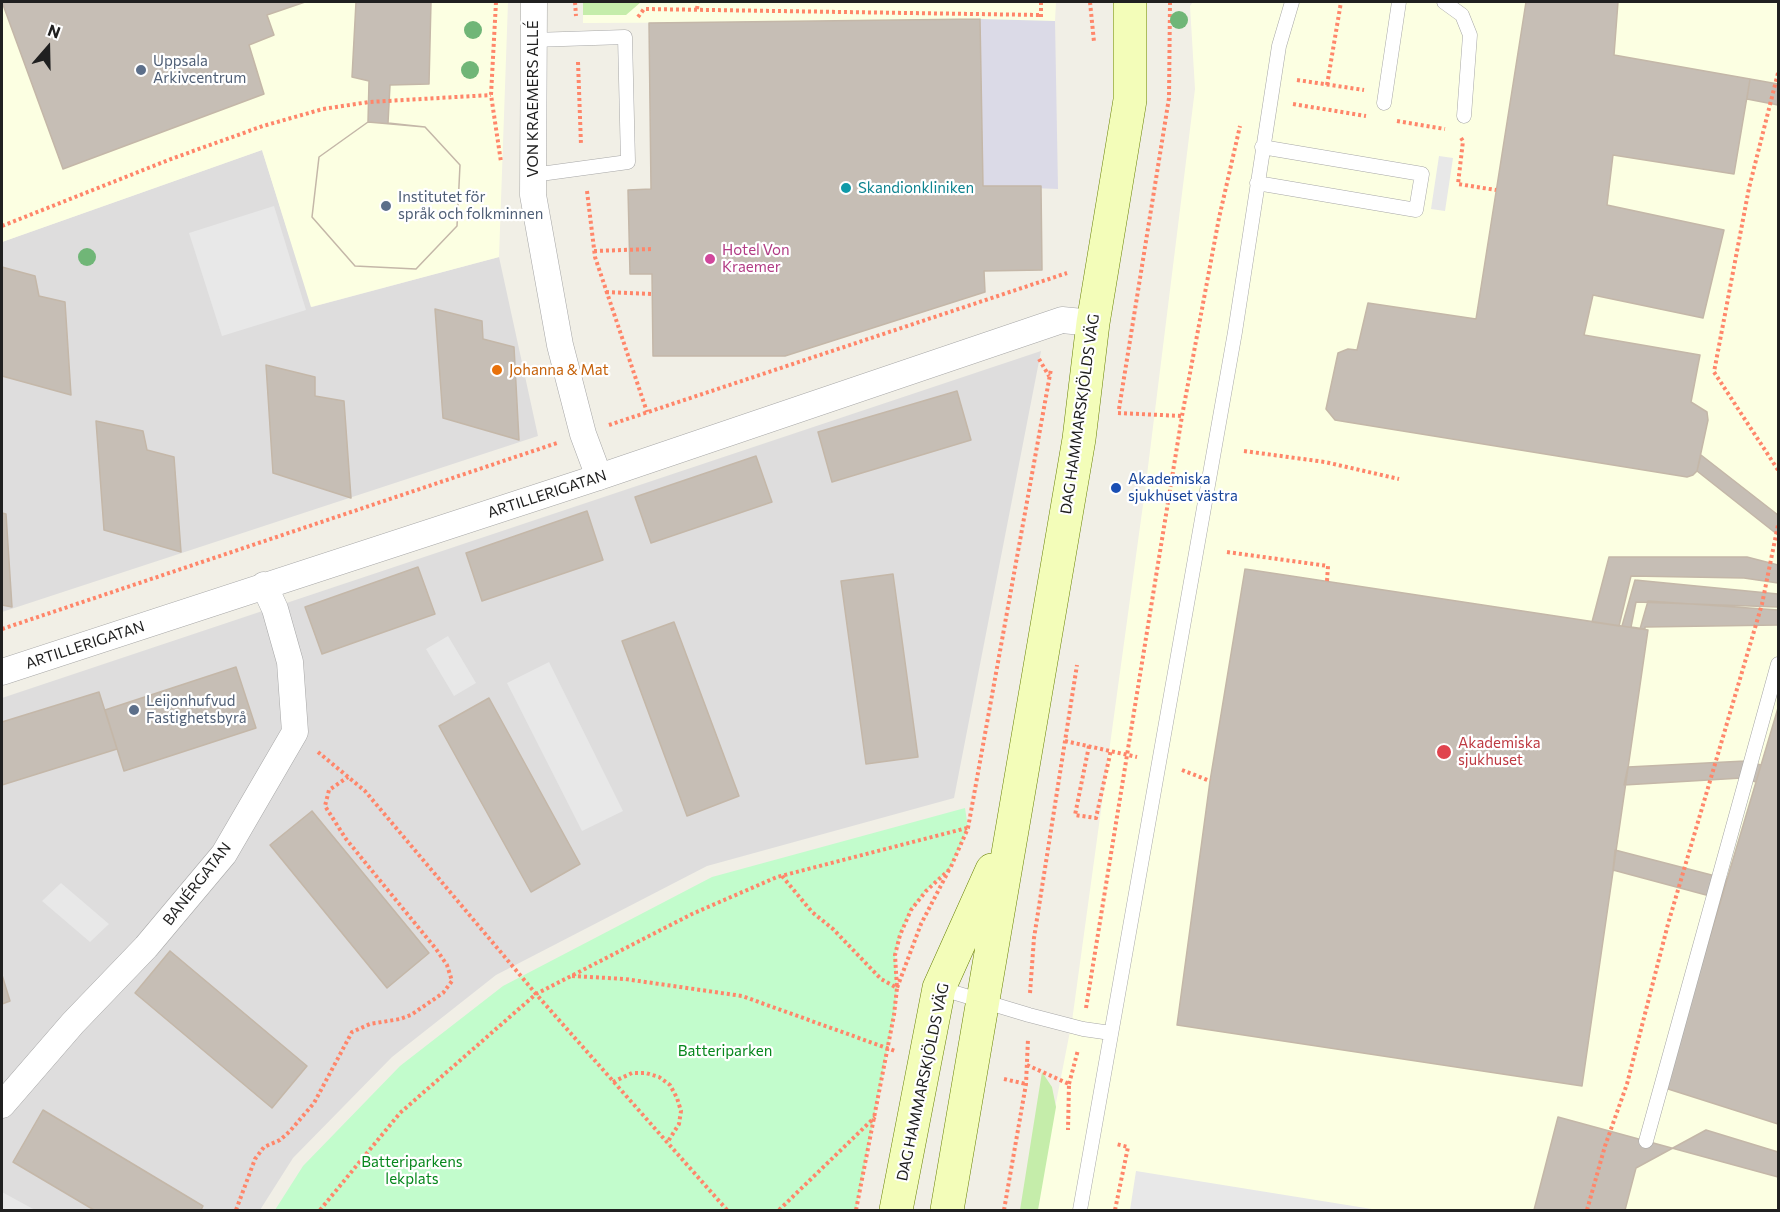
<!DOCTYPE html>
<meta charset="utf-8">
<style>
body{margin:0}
#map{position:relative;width:1780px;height:1212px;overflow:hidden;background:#f1efe6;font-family:Commissioner,sans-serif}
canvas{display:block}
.frame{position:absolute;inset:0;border:3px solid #202020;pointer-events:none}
.north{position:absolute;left:18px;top:18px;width:60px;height:60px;-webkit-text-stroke:4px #fff;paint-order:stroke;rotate:20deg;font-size:16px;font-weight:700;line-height:24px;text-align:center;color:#202020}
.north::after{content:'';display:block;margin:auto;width:21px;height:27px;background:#202020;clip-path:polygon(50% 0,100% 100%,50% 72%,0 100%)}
</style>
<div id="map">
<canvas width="1780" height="1212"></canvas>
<div class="frame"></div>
<div class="north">N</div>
</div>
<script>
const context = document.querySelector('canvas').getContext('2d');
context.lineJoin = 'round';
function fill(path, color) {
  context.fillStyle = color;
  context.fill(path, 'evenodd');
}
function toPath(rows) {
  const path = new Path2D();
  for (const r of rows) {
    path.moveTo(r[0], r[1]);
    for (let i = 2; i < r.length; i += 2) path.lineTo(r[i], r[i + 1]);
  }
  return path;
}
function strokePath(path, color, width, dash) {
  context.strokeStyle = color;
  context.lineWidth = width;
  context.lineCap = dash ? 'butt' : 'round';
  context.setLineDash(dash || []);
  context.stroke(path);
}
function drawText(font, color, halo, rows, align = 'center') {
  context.font = font + ' Commissioner,sans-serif';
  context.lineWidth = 4.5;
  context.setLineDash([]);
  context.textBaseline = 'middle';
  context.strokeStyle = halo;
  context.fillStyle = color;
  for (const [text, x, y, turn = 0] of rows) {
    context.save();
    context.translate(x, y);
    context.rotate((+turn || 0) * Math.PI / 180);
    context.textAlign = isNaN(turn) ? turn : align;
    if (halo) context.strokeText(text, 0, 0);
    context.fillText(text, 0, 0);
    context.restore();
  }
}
fill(toPath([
 [262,150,312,307,499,257,538,436,2,612,2,242],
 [1041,351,954,798,707,866,496,975,392,1057,293,1158,260,1210,2,1210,2,698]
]), '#dedddd');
fill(toPath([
 [2,2,508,2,499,257,311,307,262,150,2,242],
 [583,2,1056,2,1055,21,583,23],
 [1193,2,1778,2,1778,1210,1035,1210,1072,1021,1146,483,1195,89,1190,6]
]), '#fcffe2');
fill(toPath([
 [583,2,641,2,626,15,583,15],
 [1042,1072,1052,1087,1056,1107,1038,1210,1020,1210]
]), '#c5edaa');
fill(toPath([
 [965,808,968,828,950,869,926,891,911,910,900,935,895,955,897,988,894,1015,856,1210,275,1210,303,1166,400,1066,503,986,712,877]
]), '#c2fccc');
fill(toPath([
 [1439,156,1453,158,1445,211,1431,209],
 [274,206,306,310,222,336,189,233],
 [448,636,476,683,454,696,426,649],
 [549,662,623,811,582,831,507,683],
 [61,883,109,924,90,942,42,901],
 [1136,1171,1378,1210,1130,1210],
 [2,1192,35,1210,2,1210]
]), '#e8e8e8');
fill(toPath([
 [980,19,1055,21,1058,189,983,186]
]), '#dbdae7');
const building = toPath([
 [2,2,305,2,267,15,274,35,249,45,264,94,63,169,2,2],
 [356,2,431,2,429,84,390,85,388,123,425,127,460,165,457,226,416,269,355,266,312,217,319,157,368,122,369,81,352,77,356,2],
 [1526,2,1618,2,1614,55,1750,79,1734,174,1613,155,1607,205,1724,230,1703,318,1593,295,1584,335,1700,355,1691,402,1707,412,1708,420,1697,471,1693,475,1687,477,1347,422,1335,420,1326,409,1338,353,1348,349,1357,350,1368,303,1476,319,1526,2],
 [980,19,983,186,1041,186,1042,270,984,271,985,292,785,356,653,356,652,274,630,274,628,190,651,189,649,23,980,19],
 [1750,79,1778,84,1778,105,1747,99,1750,79],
 [368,122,425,127,460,165,457,226,416,269,355,266,312,217,319,157,368,122],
 [2,267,35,276,39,296,65,302,71,395,2,376,2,267],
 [435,309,482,321,483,339,514,347,519,440,443,418,435,309],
 [266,365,315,377,315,396,344,401,351,498,273,473,266,365],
 [957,391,971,440,832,482,818,432,957,391],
 [96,421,143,431,147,450,174,457,181,552,104,530,96,421],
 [1701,455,1778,515,1778,535,1697,471,1701,455],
 [756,456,772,502,651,543,635,497,756,456],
 [587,511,603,560,482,601,466,553,587,511],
 [2,513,6,514,12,607,2,605,2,513],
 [1609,557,1747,557,1778,565,1778,583,1744,578,1631,576,1619,626,1592,622,1609,557],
 [418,567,435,614,322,654,305,607,418,567],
 [1245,569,1648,630,1582,1086,1177,1025,1210,781,1245,569],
 [893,574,918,757,866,764,841,581,893,574],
 [1635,580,1778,594,1778,610,1648,601,1640,629,1622,626,1635,580],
 [1636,602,1778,607,1778,625,1645,627,1645,629,1631,627,1636,602],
 [674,622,739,796,687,816,622,641,674,622],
 [236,667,256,728,124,771,105,710,236,667],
 [99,692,117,749,2,785,2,722,99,692],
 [489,698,580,864,531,892,439,726,489,698],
 [1778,708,1778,1124,1665,1088,1778,708],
 [1745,761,1761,765,1756,782,1742,778,1624,785,1628,767,1745,761],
 [312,811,429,953,387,988,270,845,312,811],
 [1615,850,1727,879,1721,899,1613,870,1615,850],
 [170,951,307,1066,272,1108,135,993,170,951],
 [2,975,10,1001,2,1004,2,975],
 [43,1110,203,1206,201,1210,94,1210,13,1162,43,1110],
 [1558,1117,1778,1177,1778,1210,1534,1210,1558,1117],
 [1706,1130,1778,1152,1778,1210,1625,1210,1636,1168,1706,1130]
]);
fill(building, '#c6beb5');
strokePath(building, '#c4b7a8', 1.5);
const lane = toPath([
 [1444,2,1462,15,1470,35,1464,116],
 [1384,103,1399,2],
 [533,175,628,162,625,37,533,40],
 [1257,183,1416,210,1422,174,1262,147],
 [939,988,1029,1015,1083,1029,1111,1033],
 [1646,1141,1778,664],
 [1080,1210,1235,332,1279,46,1292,2]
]);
const street = toPath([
 [534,2,533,195,560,345,583,434,599,477],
 [2,672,599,477,1062,320,1093,323],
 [2,1105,73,1023,146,947,224,854,295,732,290,662,275,609,264,585]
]);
const secondary = toPath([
 [896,1210,939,988,992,870],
 [947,1210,1079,439,1093,323,1130,100,1130,2]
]);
strokePath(lane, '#a7a7a7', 15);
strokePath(street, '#a7a7a7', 27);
strokePath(secondary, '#667f00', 34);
strokePath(toPath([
 [496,2,491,95,501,162],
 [575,2,576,16],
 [1041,2,1041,20],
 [1090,2,1094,42],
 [697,9,698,2],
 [638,17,644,9,1041,15],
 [578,62,581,145],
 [1778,73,1749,188,1714,372,1778,470],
 [1297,80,1364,90],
 [1327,85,1341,2],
 [1293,104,1366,116],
 [1397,121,1445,129],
 [1461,138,1463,141,1458,184,1496,190],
 [587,191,595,257,647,412],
 [2,226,171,159,263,126,323,109,369,102,491,95],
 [594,251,652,249],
 [606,292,652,294],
 [1039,359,1049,376],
 [1119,409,1169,98,1170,2],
 [1118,413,1182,416],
 [609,425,1067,273],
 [1244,451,1325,462,1399,479],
 [1227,552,1328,566,1327,581],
 [2,629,557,443],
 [1065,741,1137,757],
 [1089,746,1075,815,1096,818,1111,750],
 [318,752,365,791,536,994,727,1210],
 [1182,770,1210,781],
 [782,876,812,912,833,929,881,979,897,988,921,924,949,870],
 [572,976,625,979,742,996,895,1051],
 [1030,993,1034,938,1077,665],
 [1086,1008,1182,416,1219,218,1240,126],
 [1027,1065,1069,1084,1068,1130],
 [1004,1079,1026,1084],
 [613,1082,632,1073,646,1073,659,1077,670,1085,677,1098,681,1111,679,1124,667,1143],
 [1069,1084,1078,1050],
 [236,1210,255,1159,264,1147,280,1140,290,1131,314,1103,352,1032,370,1024,400,1019,411,1015,443,993,452,981,447,965,436,949,346,839,325,806,329,790,348,777],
 [320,1210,400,1113,536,994,692,914,777,877,967,828],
 [779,1210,875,1117],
 [856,1210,894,1015,897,988,895,955,900,935,911,910,926,891,950,869,968,828,1051,369],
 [1004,1210,1026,1084,1028,1039],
 [1115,1210,1128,1147,1116,1144],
 [1587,1210,1605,1146,1627,1084,1668,924,1762,604,1778,525]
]), '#ff866a', 4, [3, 3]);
strokePath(lane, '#fff', 14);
strokePath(street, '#fff', 26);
strokePath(secondary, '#f3fdb9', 33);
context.fillStyle = '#70b677';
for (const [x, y] of [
 [1179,20],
 [473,30],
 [470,70],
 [87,257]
]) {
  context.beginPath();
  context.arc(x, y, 9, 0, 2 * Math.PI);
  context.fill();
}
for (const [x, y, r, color] of [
 [141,70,6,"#5c6f8a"],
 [846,188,6,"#0f9aa8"],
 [386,206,6,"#5c6f8a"],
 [710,259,6,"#d1479c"],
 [497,370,6,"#e8710a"],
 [1116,488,6,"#1a4fb4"],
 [134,710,6,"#5c6f8a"],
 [1444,752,8,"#e0444e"]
]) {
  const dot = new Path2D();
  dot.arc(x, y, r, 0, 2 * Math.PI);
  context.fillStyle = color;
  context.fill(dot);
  strokePath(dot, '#fff', 2);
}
drawText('15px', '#4e5e75', '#fff', [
 ["Uppsala",153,61],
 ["Arkivcentrum",153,78],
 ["Institutet för",398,197],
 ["språk och folkminnen",398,214],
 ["Leijonhufvud",146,701],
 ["Fastighetsbyrå",146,718]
], 'left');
drawText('15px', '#202020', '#fff', [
 ["VON KRAEMERS ALLÉ",533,99,-90],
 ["DAG HAMMARSKJÖLDS VÄG",1080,414,-82],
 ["ARTILLERIGATAN",547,494,-18],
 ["ARTILLERIGATAN",85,645,-18],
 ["BANÉRGATAN",197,884,-52],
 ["DAG HAMMARSKJÖLDS VÄG",923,1082,-78]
]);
drawText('15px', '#0d838f', '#fff', [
 ["Skandionkliniken",858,188]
], 'left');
drawText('15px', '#b23c85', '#fff', [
 ["Hotel Von",722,250],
 ["Kraemer",722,267]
], 'left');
drawText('15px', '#c56008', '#fff', [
 ["Johanna & Mat",509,370]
], 'left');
drawText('15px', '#164399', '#fff', [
 ["Akademiska",1128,479],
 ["sjukhuset västra",1128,496]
], 'left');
drawText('15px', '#be3a42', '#fff', [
 ["Akademiska",1458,743],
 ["sjukhuset",1458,760]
], 'left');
drawText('15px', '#06871c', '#fff', [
 ["Batteriparken",725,1051],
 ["Batteriparkens",412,1162],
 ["lekplats",412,1179]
]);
</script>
